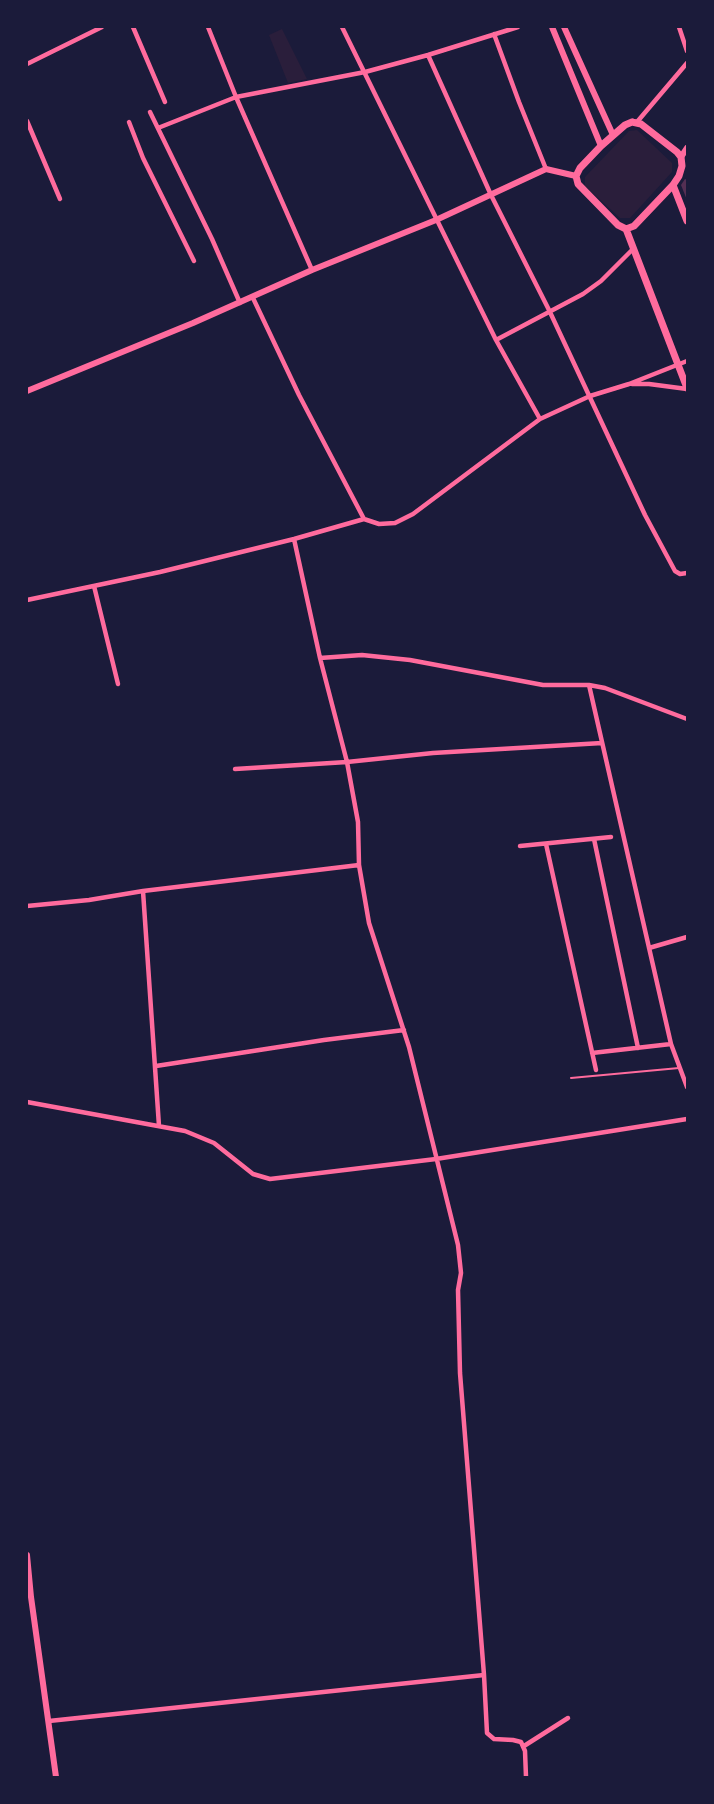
<!DOCTYPE html>
<style>
body{margin:0}
#map{position:relative;width:714px;height:1804px;overflow:hidden;background:#1b1b3a;font-family:"Alegreya Sans",sans-serif}
canvas{display:block}
.frame{position:absolute;inset:0;border:28px solid #1b1b3a;pointer-events:none}
</style>
<div id="map">
<canvas width="714" height="1804"></canvas>
<div class="frame"></div>
</div>
<script>
const context = document.querySelector('canvas').getContext('2d');
context.lineJoin = 'round';
function fill(path, color) {
  context.fillStyle = color;
  context.fill(path, 'evenodd');
}
function toPath(rows) {
  const path = new Path2D();
  for (const r of rows) {
    path.moveTo(r[0], r[1]);
    for (let i = 2; i < r.length; i += 2) path.lineTo(r[i], r[i + 1]);
  }
  return path;
}
function strokePath(path, color, width, dash) {
  context.strokeStyle = color;
  context.lineWidth = width;
  context.lineCap = dash ? 'butt' : 'round';
  context.setLineDash(dash || []);
  context.stroke(path);
}
fill(toPath([
 [282,29,307,79,288,83,269,35],
 [637,130,672,163,672,172,630,218,620,218,585,186,585,177,629,131]
]), '#2a1e3b');
fill(toPath([
 [685,179,687,180,687,200,681,185]
]), '#542f53');
strokePath(toPath([
 [571,1078,679,1068]
]), '#ff6b9d', 2);
strokePath(toPath([
 [133,27,165,102],
 [208,27,236,97,312,270],
 [342,27,496,340,540,419],
 [679,27,687,51],
 [494,34,519,102,546,169],
 [428,55,491,195,549,310,645,515,675,571,680,574,687,573],
 [27,64,102,27],
 [150,112,212,239,240,303],
 [27,121,60,199],
 [129,122,143,158,194,261],
 [637,122,687,63],
 [158,128,236,97,365,72,428,55,518,27],
 [253,298,299,395,364,519],
 [496,340,583,294,601,281,633,249],
 [632,384,649,384,687,389],
 [294,539,320,658,347,762,358,822,359,865,369,923,409,1047,458,1245,461,1273,458,1290,460,1373,484,1675,487,1733,494,1739,513,1740,521,1742,525,1751,526,1777],
 [94,586,118,684],
 [27,600,160,572,294,539,364,519,379,524,395,523,413,514,540,419,590,396,629,384,687,361],
 [320,658,362,655,410,660,543,685,589,685,605,688,687,719],
 [589,685,671,1044,687,1087],
 [235,769,347,762,433,753,602,743],
 [594,839,638,1048],
 [546,844,596,1070],
 [520,846,611,837],
 [143,891,159,1126],
 [27,906,89,900,143,891,359,865],
 [649,948,687,937],
 [592,1053,671,1044],
 [156,1066,324,1040,404,1030],
 [27,1102,185,1131,214,1143,253,1174,270,1179,436,1159,687,1119],
 [49,1721,484,1675],
 [524,1746,568,1718]
]), '#ff6b9d', 4.5);
strokePath(toPath([
 [552,27,601,146],
 [564,27,613,135],
 [681,157,687,148],
 [27,391,193,323,312,270,436,220,546,169,576,176],
 [27,1555,31,1597,56,1777]
]), '#ff6b9d', 6);
strokePath(toPath([
 [632,122,641,124,677,152,681,157,682,166,679,176,673,185,634,226,626,229,618,225,578,184,576,176,580,168,601,146,625,125,632,122],
 [673,185,687,221],
 [626,229,687,388]
]), '#ff6b9d', 7);
</script>
